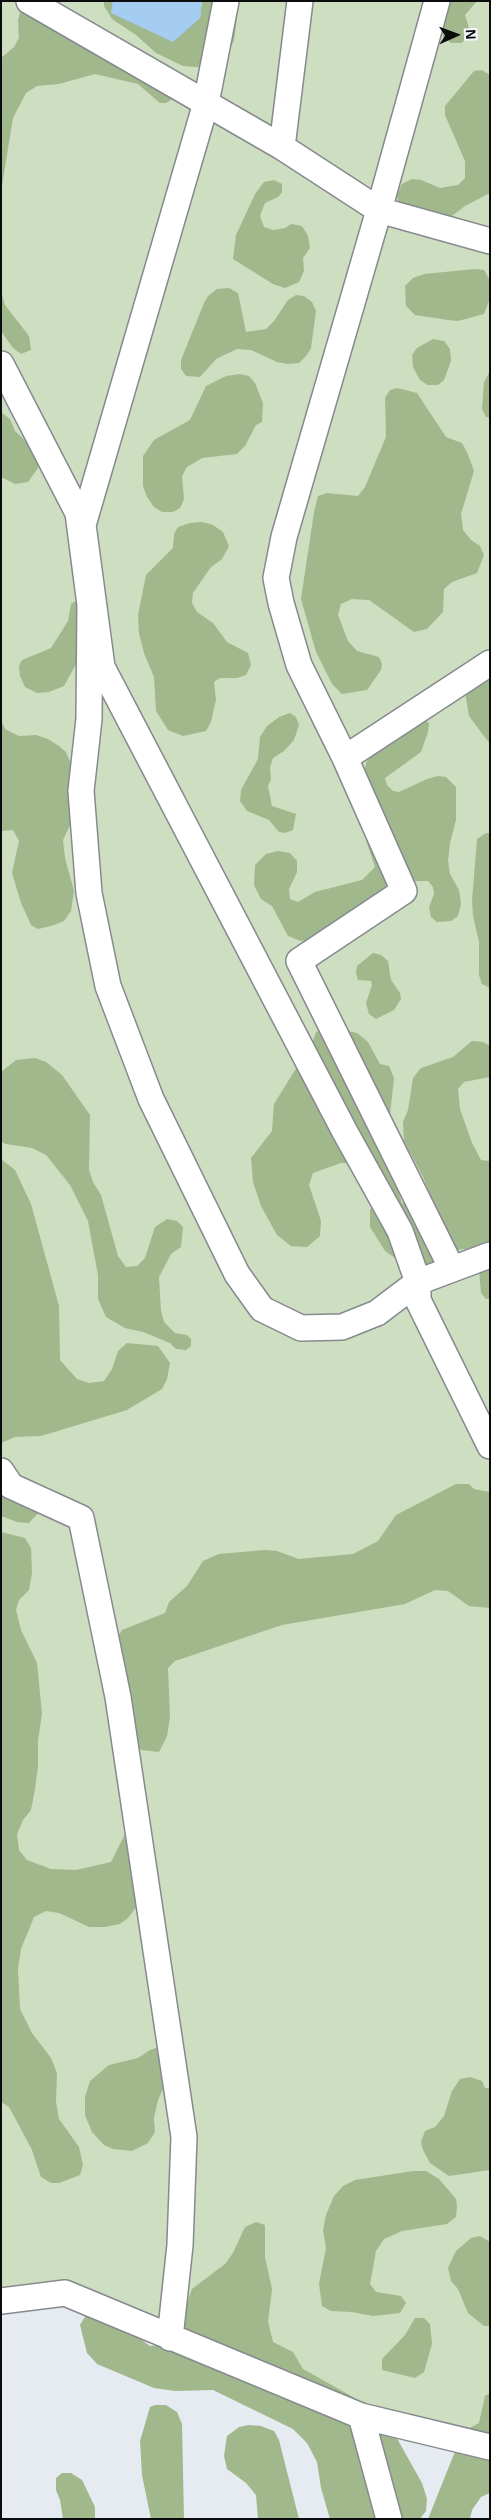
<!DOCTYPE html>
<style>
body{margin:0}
#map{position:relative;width:491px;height:2520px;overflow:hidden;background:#e6eaf1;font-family:Helvetica,sans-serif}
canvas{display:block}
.frame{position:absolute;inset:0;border:2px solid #0a0c0e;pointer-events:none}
.north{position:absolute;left:431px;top:10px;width:50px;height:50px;-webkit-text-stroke:4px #f4f8fe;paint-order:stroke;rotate:88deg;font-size:14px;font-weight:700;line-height:20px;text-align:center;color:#0a0c0e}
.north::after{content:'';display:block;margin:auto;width:18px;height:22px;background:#0a0c0e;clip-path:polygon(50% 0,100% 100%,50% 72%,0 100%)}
</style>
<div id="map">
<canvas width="491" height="2520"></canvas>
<div class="frame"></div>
<div class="north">N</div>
</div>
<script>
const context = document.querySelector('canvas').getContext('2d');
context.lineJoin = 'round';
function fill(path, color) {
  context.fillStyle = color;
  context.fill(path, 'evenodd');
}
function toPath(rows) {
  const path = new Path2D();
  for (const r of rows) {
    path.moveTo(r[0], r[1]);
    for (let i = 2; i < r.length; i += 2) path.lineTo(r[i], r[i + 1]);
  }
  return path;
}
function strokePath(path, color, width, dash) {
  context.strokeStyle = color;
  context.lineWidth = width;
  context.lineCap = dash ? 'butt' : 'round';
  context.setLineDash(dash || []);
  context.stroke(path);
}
fill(toPath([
 [1,1,490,1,490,2443,378,2416,76,2295,1,2290]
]), '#cedec0');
fill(toPath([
 [104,1,113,1,112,13,200,18,202,1,239,1,234,41,222,60,207,68,183,66,156,53,136,35,112,19,104,6],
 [442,1,477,1,465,15,470,31,468,38,461,43,451,43,443,37,441,28],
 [22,5,174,98,166,103,160,103,138,84,95,74,59,84,37,86,26,93,13,118,1,192,1,58,14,47,19,38,18,20],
 [482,70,490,75,490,193,465,206,449,218,399,208,397,195,402,184,412,179,421,180,440,188,458,185,465,178,465,161,445,115,445,106,474,71],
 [274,180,282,184,282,192,278,197,265,203,260,216,264,227,273,230,285,228,291,224,302,226,308,236,310,248,303,258,304,271,299,282,285,288,273,284,233,259,236,235,255,194,264,182],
 [475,269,484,270,489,279,489,301,484,314,458,321,448,320,415,315,406,306,405,286,413,278,424,274],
 [229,288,238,293,246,332,266,329,274,321,288,300,296,295,304,296,312,302,316,311,311,348,307,355,299,363,288,364,277,362,251,350,237,349,216,359,200,377,186,376,181,369,181,360,204,303,208,296,217,289],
 [1,291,5,305,29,336,31,350,21,354,13,348,1,331],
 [433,339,444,341,450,349,451,361,444,380,438,385,428,385,420,380,413,367,412,355,417,348],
 [490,371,490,418,486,417,482,409,484,382],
 [240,374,249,376,255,383,263,403,262,422,256,425,245,446,237,454,202,458,187,467,182,476,184,499,180,508,173,512,162,512,154,507,147,497,143,486,143,456,154,440,190,420,206,386,226,376],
 [397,388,417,393,446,437,462,443,467,452,474,471,461,514,463,530,471,540,480,546,484,555,477,573,452,582,444,589,443,612,427,629,414,632,369,600,352,599,341,604,338,615,348,641,357,651,379,657,382,664,381,670,367,690,342,694,332,684,316,652,301,599,314,512,318,496,327,493,358,496,365,487,386,437,385,398,390,390],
 [1,412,10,419,15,431,37,452,38,468,28,482,15,484,1,477],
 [202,522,213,525,223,532,229,546,222,559,211,567,193,593,192,603,197,612,213,623,227,642,248,653,251,665,246,675,237,678,220,678,214,682,216,700,211,722,206,731,183,736,168,730,156,711,154,677,144,653,139,633,138,615,146,575,173,548,174,534,178,527,190,523],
 [80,598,86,646,64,686,49,692,37,693,25,687,20,676,19,666,22,660,51,648,68,621,71,604],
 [490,676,490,744,469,716,465,692],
 [290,713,296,717,299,725,294,740,284,751,273,758,270,767,271,779,268,786,272,806,296,814,293,830,285,833,279,832,269,820,247,811,240,801,241,790,258,759,260,737,267,726,279,717],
 [1,720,5,729,19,736,36,735,48,739,59,746,66,752,72,766,74,804,71,823,63,840,65,858,74,891,71,911,64,921,51,926,38,929,31,925,21,903,12,873,19,841,13,830,1,831],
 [424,720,429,723,428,732,421,752,385,778,387,785,393,791,399,792,427,779,438,776,446,777,456,787,456,820,450,843,448,860,450,874,459,890,461,904,458,916,451,921,437,922,431,917,429,907,434,894,433,887,428,881,408,881,343,916,312,940,301,941,288,936,272,906,261,899,254,885,255,865,266,854,278,851,290,853,297,861,297,872,289,889,290,899,298,902,315,892,362,880,375,867,363,831,362,814,363,773,367,761,384,742],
 [486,833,490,833,490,988,482,984,479,975,479,942,473,916,472,901,477,839],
 [373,953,381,955,388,961,391,980,400,993,401,999,394,1010,376,1019,369,1014,366,1003,372,985,371,981,358,980,356,973,357,966],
 [322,1030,344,1030,357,1033,368,1042,380,1064,389,1066,394,1078,389,1124,389,1162,402,1203,413,1206,427,1200,429,1192,423,1177,404,1141,403,1122,408,1110,413,1078,421,1068,453,1057,472,1041,483,1042,490,1046,490,1077,464,1082,458,1089,460,1109,472,1143,481,1160,490,1161,490,1299,486,1299,481,1293,479,1270,469,1252,463,1249,453,1251,434,1269,405,1265,385,1251,370,1227,370,1210,377,1196,354,1163,341,1163,313,1173,309,1185,321,1221,320,1236,307,1247,291,1246,277,1235,261,1206,253,1182,251,1158,272,1131,274,1104,313,1041,316,1032],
 [35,1058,46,1062,62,1075,90,1115,89,1170,93,1182,101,1195,118,1256,126,1267,137,1266,145,1258,155,1227,167,1219,177,1221,183,1227,181,1247,171,1254,159,1277,161,1311,164,1322,175,1333,187,1335,191,1339,191,1346,186,1350,176,1349,170,1343,143,1332,125,1328,106,1317,98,1299,98,1275,88,1221,70,1185,46,1155,32,1148,6,1144,1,1142,1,1072,16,1060],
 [1,1159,15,1170,31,1204,59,1306,60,1360,67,1368,77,1379,89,1383,104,1381,112,1369,118,1351,127,1343,158,1346,170,1363,167,1379,162,1389,127,1410,41,1436,15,1437,1,1443],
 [1,1462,42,1509,29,1523,17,1522,1,1516],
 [456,1484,469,1484,474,1489,490,1492,490,1608,469,1606,448,1591,435,1590,405,1604,282,1625,175,1661,168,1668,170,1717,167,1736,159,1752,142,1750,128,1743,110,1648,122,1630,165,1613,169,1602,187,1586,203,1561,219,1554,265,1550,277,1551,299,1559,353,1554,378,1541,396,1515],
 [1,1532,25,1538,31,1548,32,1573,29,1590,19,1600,16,1610,21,1630,37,1663,42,1713,38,1741,38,1766,35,1789,31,1810,23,1820,17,1834,19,1850,27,1860,51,1869,76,1870,111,1862,127,1830,147,1834,153,1844,154,1883,128,1918,120,1924,104,1927,89,1927,59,1913,46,1911,34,1917,21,1949,18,1969,20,2009,32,2033,51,2058,57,2073,56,2102,59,2119,79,2147,83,2165,80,2175,59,2183,51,2183,41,2177,32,2150,14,2116,9,2107,1,2102],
 [162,2046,165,2084,158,2100,154,2118,155,2132,148,2143,132,2151,113,2149,104,2145,92,2132,85,2115,85,2097,90,2081,109,2065,138,2058,150,2050],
 [470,2077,482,2081,485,2088,490,2088,490,2170,449,2176,430,2163,423,2150,421,2142,425,2131,435,2127,444,2116,452,2091,460,2079],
 [413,2171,426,2171,439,2179,456,2199,457,2206,456,2217,447,2224,402,2231,384,2239,376,2251,370,2284,376,2292,401,2296,406,2303,400,2313,373,2316,352,2312,331,2311,322,2306,319,2284,326,2248,323,2230,326,2215,334,2196,343,2186,355,2180],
 [256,2222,265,2225,265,2257,272,2289,268,2322,273,2342,293,2352,303,2369,369,2406,390,2426,422,2483,427,2499,426,2511,420,2519,330,2519,321,2488,317,2462,307,2443,293,2429,213,2390,175,2391,154,2388,97,2364,87,2353,80,2325,86,2315,135,2335,150,2346,172,2344,185,2321,186,2306,192,2289,225,2264,233,2253,245,2227],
 [480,2236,490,2242,490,2326,484,2326,468,2313,458,2289,451,2281,448,2268,456,2251,471,2238],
 [415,2318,424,2318,430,2324,432,2344,424,2372,415,2378,382,2370,382,2359,405,2335],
 [490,2393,490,2493,481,2497,472,2510,470,2519,428,2519,458,2444,468,2429,479,2423,485,2396],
 [155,2405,166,2405,177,2412,182,2424,184,2519,151,2519,142,2475,140,2441,150,2407],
 [249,2425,261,2426,274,2431,279,2440,299,2519,258,2519,256,2495,246,2483,227,2469,224,2456,227,2436,239,2427],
 [62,2473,71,2473,82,2480,95,2507,95,2519,63,2519,60,2500,56,2490,56,2478]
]), '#a0b88c');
fill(toPath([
 [113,1,202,1,200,18,173,42,111,13]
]), '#a5cdf2');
const minor = toPath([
 [29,1,282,147,379,210,490,241],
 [437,1,379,210,284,537,276,578,281,603,299,665,345,758,404,891,299,961,452,1269],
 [282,147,300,1],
 [1,364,78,513,90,605,89,719,81,791,89,893,108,986,151,1099,237,1274,262,1309,301,1328,342,1327,377,1313,418,1282,400,1231,345,1132,102,667,83,525,206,103,226,1],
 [345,758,490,663],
 [490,1255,418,1282,418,1300,490,1446],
 [1,1471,11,1486,81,1518,118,1697,184,2137,180,2245,170,2338],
 [1,2301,65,2293,361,2416,490,2447],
 [361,2416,389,2519]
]);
strokePath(minor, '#868a8f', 28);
strokePath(minor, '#fff', 25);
</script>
